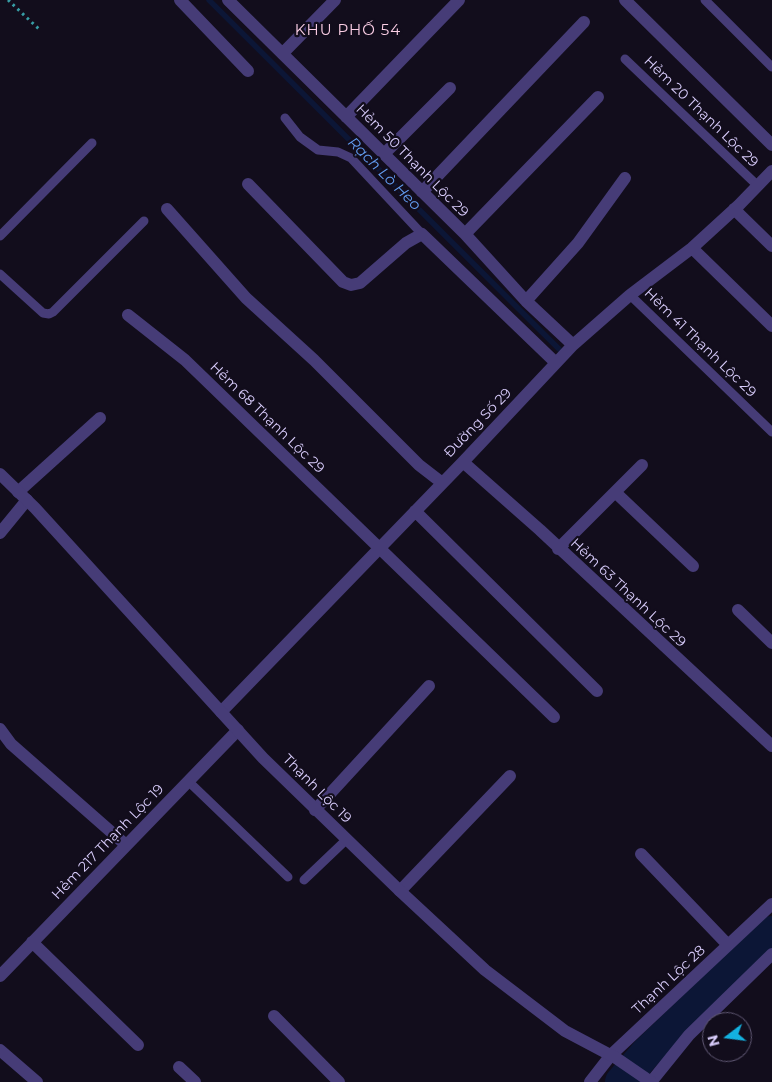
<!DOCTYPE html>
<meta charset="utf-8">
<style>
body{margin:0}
#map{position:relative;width:772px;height:1082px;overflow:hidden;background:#120d1c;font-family:Montserrat,sans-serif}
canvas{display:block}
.north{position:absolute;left:702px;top:1012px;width:50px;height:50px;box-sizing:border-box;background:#120d1c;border:1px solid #615975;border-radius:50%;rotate:255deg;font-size:14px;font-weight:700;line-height:20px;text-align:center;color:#d8ccfb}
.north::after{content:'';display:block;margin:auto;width:18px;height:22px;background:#13b1e0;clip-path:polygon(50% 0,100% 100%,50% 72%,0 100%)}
</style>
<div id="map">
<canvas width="772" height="1082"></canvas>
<div class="north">N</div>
</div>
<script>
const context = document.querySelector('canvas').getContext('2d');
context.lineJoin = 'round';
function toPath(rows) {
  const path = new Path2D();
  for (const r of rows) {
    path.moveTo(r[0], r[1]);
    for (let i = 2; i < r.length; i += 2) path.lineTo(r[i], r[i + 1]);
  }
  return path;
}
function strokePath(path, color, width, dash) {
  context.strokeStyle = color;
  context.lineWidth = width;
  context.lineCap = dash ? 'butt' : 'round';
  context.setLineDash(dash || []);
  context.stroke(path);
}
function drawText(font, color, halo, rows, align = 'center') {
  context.font = font + ' Montserrat,sans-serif';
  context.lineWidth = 4.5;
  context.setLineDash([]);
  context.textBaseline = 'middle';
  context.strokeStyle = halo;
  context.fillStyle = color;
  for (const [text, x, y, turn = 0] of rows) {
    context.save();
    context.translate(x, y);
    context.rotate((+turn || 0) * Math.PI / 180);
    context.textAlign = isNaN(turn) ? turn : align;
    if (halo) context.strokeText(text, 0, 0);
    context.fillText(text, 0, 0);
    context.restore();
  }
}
strokePath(toPath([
 [209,0,559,349]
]), '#0c1636', 5.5);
strokePath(toPath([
 [621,1082,647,1052,772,932]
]), '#0c1636', 32);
strokePath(toPath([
 [8,0,41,31]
]), '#379da5', 3, [2.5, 4]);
strokePath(toPath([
 [705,0,772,67],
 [625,59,758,186],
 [285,118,300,137,318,150,338,152,351,158,422,234],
 [0,236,92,143],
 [0,274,43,313,49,314,53,312,144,221],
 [630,295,772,432],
 [188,781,288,877],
 [304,880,346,840]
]), '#463c77', 9);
strokePath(toPath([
 [180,0,248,71],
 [228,0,465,234,526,301,573,345],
 [625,0,772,145],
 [283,53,335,0],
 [346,117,459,0],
 [384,154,450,88],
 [248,184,343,282,351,285,360,283,406,243,422,234,556,363],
 [422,192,584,22],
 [167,209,246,298,314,360,419,465,441,482],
 [734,209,772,246],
 [465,234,598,97],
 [692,248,772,326],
 [526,301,578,243,625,178],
 [128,315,185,360,554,717],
 [463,462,540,530,772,746],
 [18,492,100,418],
 [615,492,693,566],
 [415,511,597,691],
 [0,533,27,500],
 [558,549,642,465],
 [738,610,772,643],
 [221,712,463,462,573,345,630,295,692,248,739,205,772,171],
 [0,729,11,744,126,845],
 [315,810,429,686],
 [641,854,728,945],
 [400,891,510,776],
 [32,942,138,1045],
 [0,976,238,730],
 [274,1016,339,1082],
 [0,1050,37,1082],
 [179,1067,195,1082],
 [590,1082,611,1055,772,904],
 [651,1082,689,1035,772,954]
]), '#463c77', 12);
strokePath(toPath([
 [0,474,35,508,263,758,400,891,485,970,565,1031,616,1058,651,1082]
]), '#463c77', 12);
drawText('14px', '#d8ccfb', '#120d1c', [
 ["Hẻm 20 Thạnh Lộc 29",701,112,44],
 ["Hẻm 50 Thạnh Lộc 29",412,161,45],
 ["Hẻm 41 Thạnh Lộc 29",700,343,44],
 ["Hẻm 68 Thạnh Lộc 29",267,418,44],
 ["Đường Số 29",478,423,-46],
 ["Hẻm 63 Thạnh Lộc 29",628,593,43],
 ["Thạnh Lộc 19",317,789,45],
 ["Hẻm 217 Thạnh Lộc 19",108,842,-46],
 ["Thạnh Lộc 28",669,980,-43]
]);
context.letterSpacing = '1px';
drawText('15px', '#fbcee5', '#120d1c', [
 ["KHU PHỐ 54",348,31]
]);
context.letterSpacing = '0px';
drawText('italic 15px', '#639df2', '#120d1c', [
 ["Rạch Lò Heo",384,174,45]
]);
</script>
